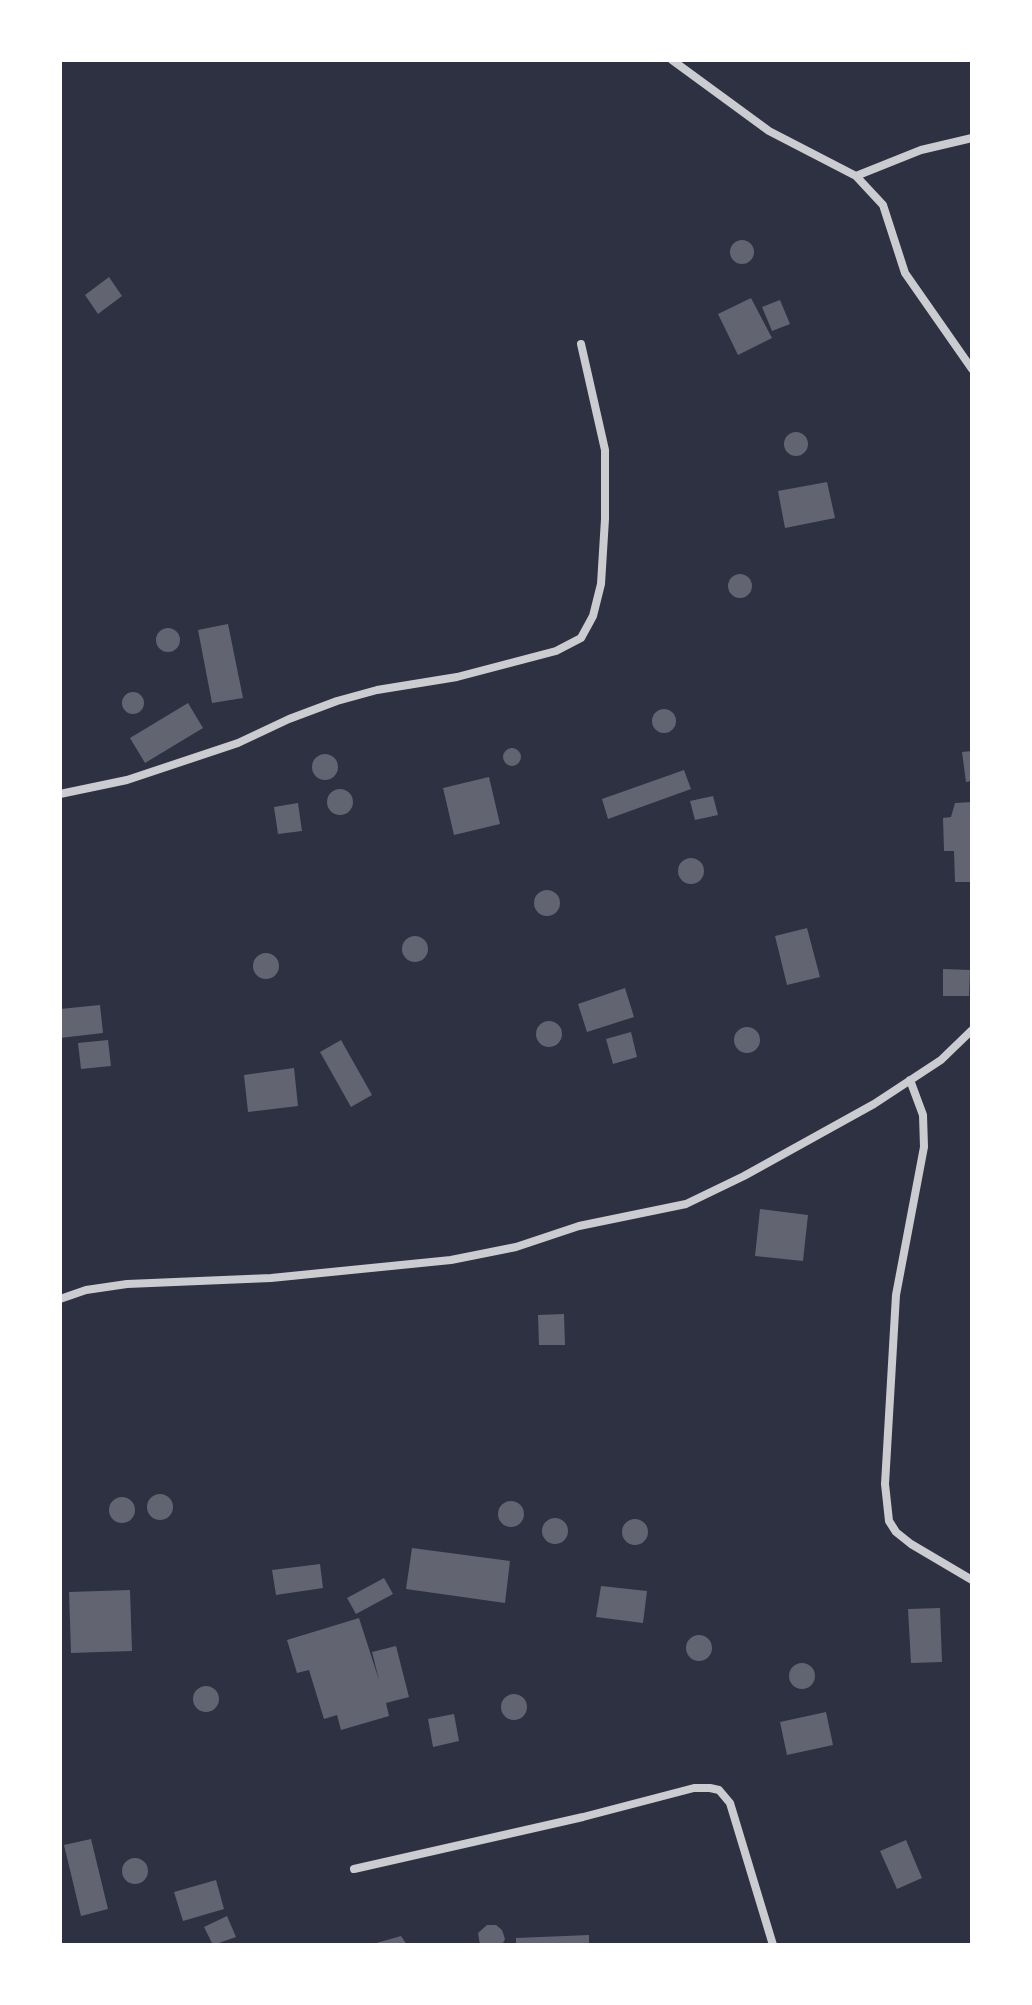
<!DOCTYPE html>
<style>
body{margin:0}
#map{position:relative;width:1032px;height:2005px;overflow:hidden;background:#2d3142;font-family:"DejaVu Sans",sans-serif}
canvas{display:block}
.frame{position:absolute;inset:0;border:62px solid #fff;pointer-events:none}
</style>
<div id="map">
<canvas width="1032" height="2005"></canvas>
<div class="frame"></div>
</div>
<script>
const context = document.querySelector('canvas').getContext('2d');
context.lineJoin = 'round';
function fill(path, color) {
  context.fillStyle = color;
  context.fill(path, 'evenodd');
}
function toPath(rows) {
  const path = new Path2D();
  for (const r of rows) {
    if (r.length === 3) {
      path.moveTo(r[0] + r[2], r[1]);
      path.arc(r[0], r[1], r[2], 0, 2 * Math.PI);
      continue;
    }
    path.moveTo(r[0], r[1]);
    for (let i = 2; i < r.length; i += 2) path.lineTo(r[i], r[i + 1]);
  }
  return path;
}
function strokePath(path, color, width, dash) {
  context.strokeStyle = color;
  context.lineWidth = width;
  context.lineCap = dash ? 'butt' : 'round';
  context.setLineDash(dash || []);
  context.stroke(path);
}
fill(toPath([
 [742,252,12],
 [109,277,122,296,98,314,85,295],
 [751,298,772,338,738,355,718,314],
 [780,300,790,324,772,331,762,307],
 [796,444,12],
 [827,482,835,518,785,528,778,491],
 [740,586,12],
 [228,624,243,698,212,703,198,630],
 [168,640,12],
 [133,703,11],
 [188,703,203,728,145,763,130,738],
 [664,721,12],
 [512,757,9],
 [972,751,972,781,966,782,962,752],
 [325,767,13],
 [684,770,691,789,608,819,602,799],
 [489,777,500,824,454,835,443,788],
 [340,802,13],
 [713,796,718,815,695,820,690,801],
 [972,802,972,882,955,882,954,851,944,851,943,818,951,817,955,803],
 [298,803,302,831,278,834,274,807],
 [691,871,13],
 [547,903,13],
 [807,928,820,977,787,985,775,936],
 [415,949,13],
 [266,966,13],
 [943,969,970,970,969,996,943,996],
 [625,988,634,1017,587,1032,578,1004],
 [100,1005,103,1033,60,1038,60,1009],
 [549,1034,13],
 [747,1040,13],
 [631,1032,637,1057,613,1064,606,1039],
 [108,1040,111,1066,81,1069,78,1043],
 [341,1040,372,1095,351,1107,320,1052],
 [294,1068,298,1106,248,1112,244,1075],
 [760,1209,808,1215,803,1261,755,1256],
 [564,1314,565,1345,539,1345,538,1315],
 [160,1507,13],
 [122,1510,13],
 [511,1514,13],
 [555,1531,13],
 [635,1532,13],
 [412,1548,510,1561,505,1603,406,1589],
 [320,1564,323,1588,276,1595,272,1570],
 [384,1578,393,1594,356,1614,347,1598],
 [601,1586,647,1591,643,1623,596,1617],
 [130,1590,132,1651,71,1653,69,1592],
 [940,1608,942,1662,911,1663,908,1609],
 [359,1618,379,1680,372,1652,396,1646,409,1697,386,1703,389,1716,341,1730,337,1715,324,1719,309,1670,297,1673,287,1640],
 [699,1648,13],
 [802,1676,13],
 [206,1699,13],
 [514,1707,13],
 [826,1712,833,1745,787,1755,780,1722],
 [454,1714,459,1741,433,1747,428,1719],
 [91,1839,108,1909,81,1916,64,1845],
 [906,1840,922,1878,897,1889,880,1851],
 [135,1871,13],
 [216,1880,224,1909,183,1921,174,1892],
 [227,1916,236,1937,213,1945,204,1927],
 [487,1925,496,1925,502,1930,505,1939,502,1945,480,1945,478,1933],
 [589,1935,589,1945,516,1945,516,1938],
 [401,1936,407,1945,373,1945,373,1944]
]), '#626471');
strokePath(toPath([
 [672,60,769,131,856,176,883,205,905,273,972,369],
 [856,176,921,150,972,138],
 [60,794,127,780,238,743,289,719,337,701,377,690,457,677,556,651,581,638,593,616,601,584,605,519,605,450,581,344],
 [910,1080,923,1115,924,1147,896,1295,885,1484,889,1521,896,1532,911,1544,972,1580],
 [60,1299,86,1290,127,1284,271,1278,451,1260,516,1247,579,1226,686,1204,744,1176,874,1104,941,1060,972,1030],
 [354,1869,583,1817,694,1788,710,1788,719,1790,730,1803,773,1945]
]), '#caccd0', 8);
</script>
